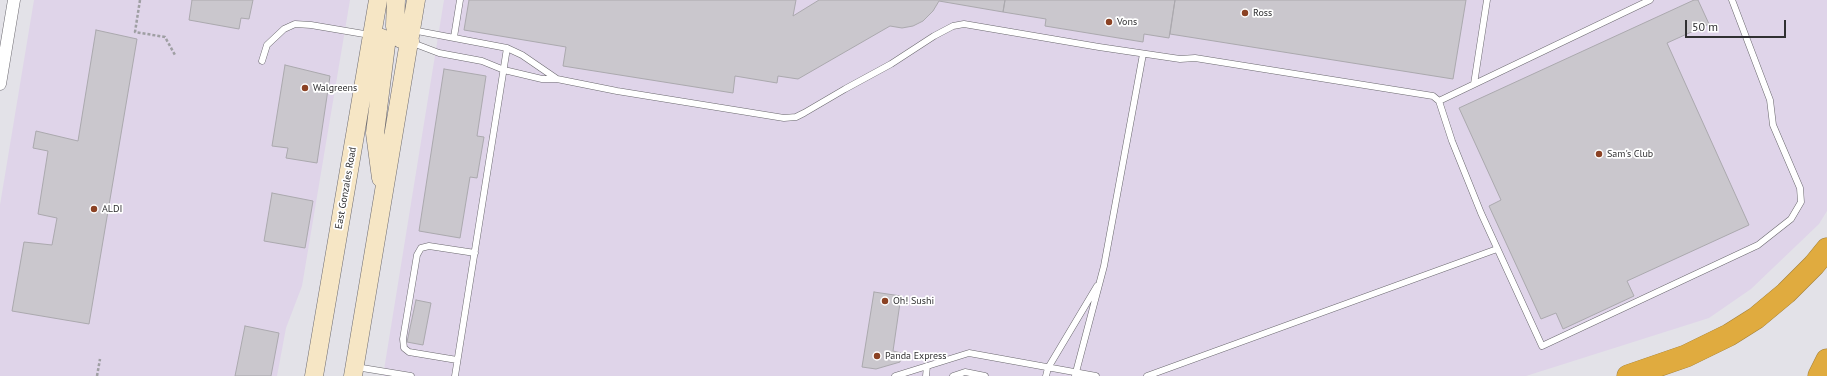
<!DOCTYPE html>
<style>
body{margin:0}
#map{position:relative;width:1827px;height:376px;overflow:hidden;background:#e3e2e8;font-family:"PT Sans",sans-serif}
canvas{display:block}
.scale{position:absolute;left:1685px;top:20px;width:101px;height:18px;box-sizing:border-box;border:2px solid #303032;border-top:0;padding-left:5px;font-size:12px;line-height:14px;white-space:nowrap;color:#303032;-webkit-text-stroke:3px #fff;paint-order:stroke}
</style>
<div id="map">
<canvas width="1827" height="376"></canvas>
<div class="scale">50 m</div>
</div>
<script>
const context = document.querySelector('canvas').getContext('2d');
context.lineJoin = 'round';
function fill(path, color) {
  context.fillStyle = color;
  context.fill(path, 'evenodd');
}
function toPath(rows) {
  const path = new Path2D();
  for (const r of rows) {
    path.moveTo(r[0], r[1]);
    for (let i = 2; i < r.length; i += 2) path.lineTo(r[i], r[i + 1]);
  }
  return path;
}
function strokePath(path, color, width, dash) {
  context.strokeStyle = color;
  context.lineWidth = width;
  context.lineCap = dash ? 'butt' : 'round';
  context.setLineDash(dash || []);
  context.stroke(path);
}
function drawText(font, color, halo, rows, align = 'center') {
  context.font = font + ' "PT Sans",sans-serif';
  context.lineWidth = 3.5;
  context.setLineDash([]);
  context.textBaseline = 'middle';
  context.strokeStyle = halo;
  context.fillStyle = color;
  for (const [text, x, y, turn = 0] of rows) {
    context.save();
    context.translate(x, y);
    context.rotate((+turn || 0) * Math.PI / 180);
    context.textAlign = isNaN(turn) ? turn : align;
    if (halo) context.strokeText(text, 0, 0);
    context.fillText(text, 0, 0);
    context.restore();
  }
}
fill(toPath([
 [34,0,350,0,302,286,286,328,277,376,0,376,0,205],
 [444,0,1827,0,1827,211,1819,224,1751,289,1709,318,1526,376,383,376]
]), '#dfd4e9');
const building = toPath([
 [192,0,253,0,249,19,241,18,239,29,189,20,192,0],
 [469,0,796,0,793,16,819,0,1005,0,1003,12,939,1,933,11,923,21,913,26,902,28,890,26,798,79,778,76,777,83,735,76,733,93,563,66,566,47,464,30,469,0],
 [1005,0,1175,0,1169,38,1144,34,1143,42,1045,26,1046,19,1003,12,1005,0],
 [1175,0,1466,0,1453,79,1170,34,1175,0],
 [1694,0,1698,0,1709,24,1667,43,1749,225,1627,281,1634,296,1563,329,1556,313,1541,319,1489,206,1501,200,1459,108,1694,0],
 [96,30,137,39,89,324,12,311,24,242,52,245,57,218,38,214,48,151,33,148,36,131,78,141,96,30],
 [285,65,330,76,317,163,286,158,288,148,272,146,285,65],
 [444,69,486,76,477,136,484,137,477,178,470,177,460,238,419,231,444,69],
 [272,193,313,201,305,248,264,241,272,193],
 [874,292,901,296,893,351,901,353,900,362,876,369,862,367,874,292],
 [416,300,431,303,423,345,407,342,416,300],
 [245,326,279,333,271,376,235,376,245,326]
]);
fill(building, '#cac7cd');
strokePath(building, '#aba9ae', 1);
const lane = toPath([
 [412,30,507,48,522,55,557,79],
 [454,37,460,0],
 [410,42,439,53,482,61,504,70,542,79,557,79,617,91,784,118,796,117,804,113,845,89,891,64,934,36,953,26,964,24,1099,47,1180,59,1195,58,1433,96,1439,101,1452,141,1481,213,1542,346,1758,245,1791,219,1801,202,1800,188,1773,125,1770,100,1732,0],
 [262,61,267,45,284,29,295,24,311,25,370,35],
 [1474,84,1487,0],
 [1439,101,1650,0],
 [457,360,409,352,404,348,403,339,417,255,421,248,429,246,475,253],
 [356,367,411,376],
 [455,376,507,48],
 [895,376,969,353,1096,376],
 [926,376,927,366],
 [953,376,965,372,985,376],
 [1046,376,1048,368,1097,286],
 [1075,376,1104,266,1143,54],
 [1147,376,1497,249]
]);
const street = toPath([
 [0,84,14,0]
]);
const secondary = toPath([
 [396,0,395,26,397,35,401,39,410,41],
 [372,35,382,38,386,45,375,133,381,178],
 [314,376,378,0],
 [353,376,416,0]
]);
const highway = toPath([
 [1628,376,1686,356,1729,335,1756,318,1786,293,1814,265,1827,249],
 [1819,376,1827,360]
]);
strokePath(lane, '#6b696f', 7);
strokePath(street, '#6b696f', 13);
strokePath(secondary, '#6b696f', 19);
strokePath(highway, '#a2803a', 23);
strokePath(toPath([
 [140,0,135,32,165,37,175,55],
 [97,376,100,359]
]), '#9f9fa3', 2.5, [3, 2]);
strokePath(lane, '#fff', 6);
strokePath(street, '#fff', 12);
strokePath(secondary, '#f6e6c5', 18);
strokePath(highway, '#e0ab3f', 22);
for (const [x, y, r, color] of [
 [1245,13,4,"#8b4224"],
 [1109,22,4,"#8b4224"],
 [305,88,4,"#8b4224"],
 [1599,154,4,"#8b4224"],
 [94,209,4,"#8b4224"],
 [885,301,4,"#8b4224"],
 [877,356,4,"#8b4224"]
]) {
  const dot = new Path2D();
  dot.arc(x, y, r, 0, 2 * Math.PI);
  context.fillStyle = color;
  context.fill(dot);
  strokePath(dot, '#fff', 1.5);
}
drawText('10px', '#303032', '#fff', [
 ["Ross",1253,13],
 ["Vons",1117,22],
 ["Walgreens",313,88],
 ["Sam's Club",1607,154],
 ["ALDI",102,209],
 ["Oh! Sushi",893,301],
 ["Panda Express",885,356]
], 'left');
drawText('10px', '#303032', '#fff', [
 ["East Gonzales Road",346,188,-80]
]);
</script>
